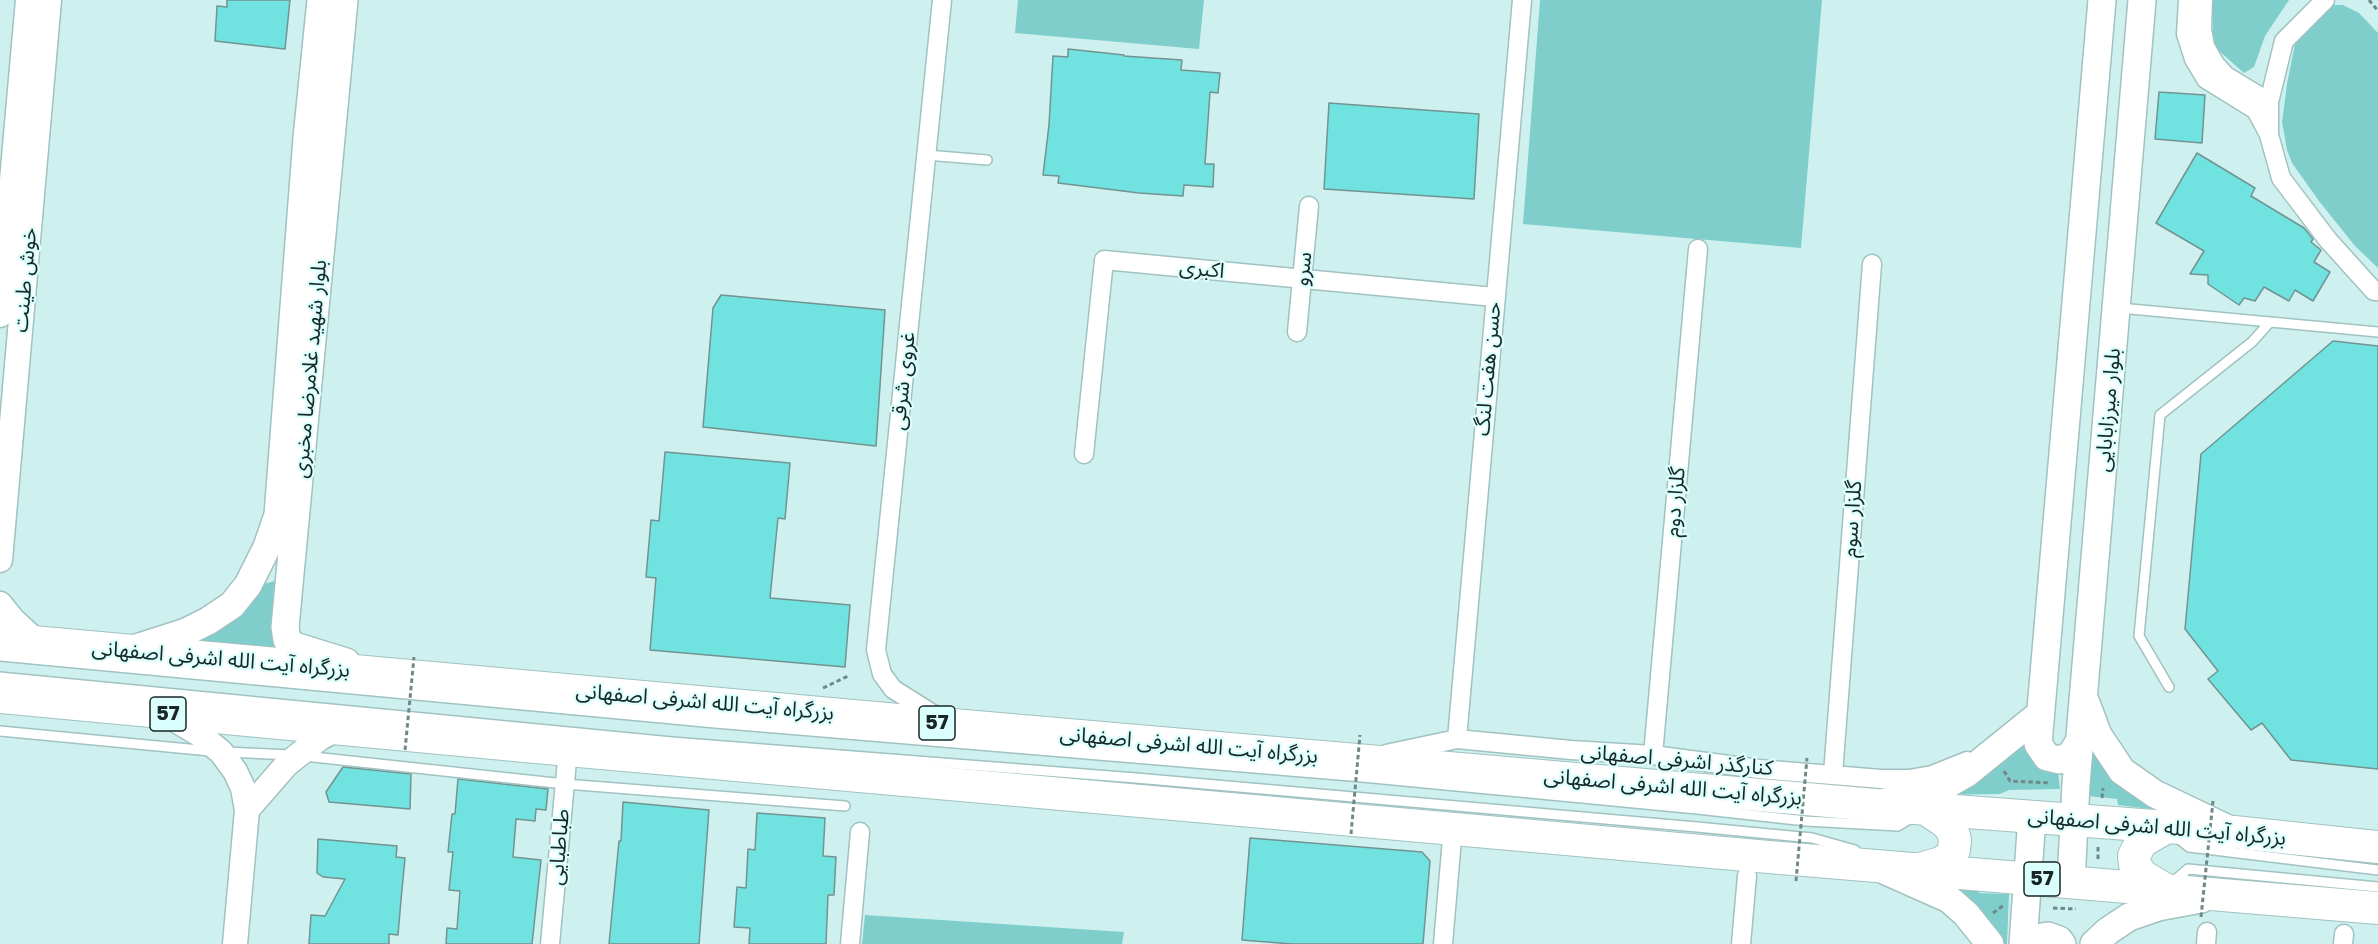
<!DOCTYPE html>
<meta charset="utf-8">
<style>
body{margin:0}
canvas{display:block;background:#cef1f0}
</style>
<canvas width="2378" height="944"></canvas>
<script>
const context = document.querySelector('canvas').getContext('2d');
context.lineJoin = 'round';
function fill(path, color) {
  context.fillStyle = color;
  context.fill(path, 'evenodd');
}
function toPath(rows) {
  const path = new Path2D();
  for (const r of rows) {
    path.moveTo(r[0], r[1]);
    for (let i = 2; i < r.length; i += 2) path.lineTo(r[i], r[i + 1]);
  }
  return path;
}
function strokePath(path, color, width, dash) {
  context.strokeStyle = color;
  context.lineWidth = width;
  context.lineCap = dash ? 'butt' : 'round';
  context.setLineDash(dash || []);
  context.stroke(path);
}
function drawText(font, color, halo, rows, align = 'center') {
  context.font = font + ' "Golos Text","Noto Sans Arabic",sans-serif';
  context.lineWidth = 4.5;
  context.setLineDash([]);
  context.textBaseline = 'middle';
  context.strokeStyle = halo;
  context.fillStyle = color;
  for (const [text, x, y, turn = 0] of rows) {
    context.save();
    context.translate(x, y);
    context.rotate((+turn || 0) * Math.PI / 180);
    context.textAlign = isNaN(turn) ? turn : align;
    if (halo) context.strokeText(text, 0, 0);
    context.fillText(text, 0, 0);
    context.restore();
  }
}
fill(toPath([
 [1018,0,1204,0,1199,49,1015,33],
 [1540,0,1822,0,1801,248,1523,224],
 [2213,0,2289,0,2265,36,2254,67,2244,73,2218,50,2213,41],
 [2331,5,2343,5,2359,13,2378,33,2378,268,2355,246,2319,201,2292,163,2287,150,2282,122,2287,84,2295,44,2303,28],
 [279,580,300,653,179,641,263,584],
 [2025,732,2058,772,2060,789,2009,790,2000,794,1925,795],
 [2089,735,2176,812,2118,805,2117,799,2088,796],
 [1920,881,1982,886,1979,893,2009,894,2007,944,2000,944],
 [865,915,1124,932,1122,944,862,944]
]), '#7fcecb');
const building = toPath([
 [227,0,290,0,285,49,215,41,217,6,227,7,227,0],
 [1068,49,1124,55,1124,56,1182,60,1181,70,1220,73,1218,93,1210,92,1205,164,1214,164,1213,187,1184,185,1183,196,1139,193,1058,183,1059,176,1043,175,1049,125,1053,56,1068,57,1068,49],
 [2159,92,2205,95,2202,143,2155,139,2159,92],
 [1329,103,1479,114,1474,199,1324,189,1329,103],
 [2197,153,2255,188,2251,196,2304,228,2313,239,2311,242,2321,250,2314,262,2330,272,2313,301,2295,290,2289,301,2264,287,2255,301,2244,298,2239,305,2208,284,2208,275,2190,274,2204,251,2156,223,2197,153],
 [721,295,885,310,876,446,703,427,713,308,721,295],
 [2333,341,2378,346,2378,769,2291,760,2262,723,2251,730,2208,679,2218,671,2185,629,2201,454,2333,341],
 [665,452,790,463,785,519,778,518,770,598,850,605,845,667,650,650,656,578,646,577,651,520,659,521,665,452],
 [343,767,411,774,410,809,329,802,326,792,343,767],
 [458,779,548,789,546,810,536,809,535,821,516,819,513,857,541,860,532,944,446,944,447,928,457,929,460,891,449,890,453,852,448,852,452,814,455,814,458,779],
 [623,802,709,810,699,944,609,944,619,841,621,841,623,802],
 [757,813,825,818,823,856,836,857,834,895,828,895,826,944,749,944,750,928,734,927,737,887,746,888,748,849,755,850,757,813],
 [1250,838,1422,852,1430,861,1423,944,1292,944,1242,940,1250,838],
 [318,839,397,846,396,857,405,858,401,900,398,935,389,934,389,944,309,944,311,915,325,916,345,879,323,877,317,873,318,839]
]);
fill(building, '#70e3e0');
strokePath(building, '#729391', 1.5);
const service = toPath([
 [926,155,987,160],
 [2120,308,2378,332],
 [0,656,715,723,1362,777,1697,809,1806,821,1898,826,1911,818],
 [0,677,672,742,1136,778,1697,827,1812,838,1855,850],
 [2169,687,2139,636,2160,415,2252,342,2269,323],
 [0,731,210,751],
 [226,752,291,755],
 [304,756,565,784,845,806],
 [2178,838,2189,847,2378,870],
 [2173,882,2188,869,2378,887]
]);
const minor = toPath([
 [2188,0,2186,34,2194,59,2206,79,2256,110,2267,131],
 [2203,0,2202,29,2205,46,2215,64,2226,76,2269,102],
 [2325,0,2284,41,2269,102,2269,135,2281,178,2328,240,2374,291,2378,291],
 [1297,332,1309,206],
 [1084,454,1104,260,1494,297],
 [939,718,893,689,882,674,876,650,942,0],
 [1457,739,1522,0],
 [1386,754,1457,739,1571,750,1653,755,1759,769,1881,779,1909,779,1932,775,1967,761],
 [1653,755,1698,249],
 [1833,774,1872,264],
 [550,944,568,750],
 [850,944,860,832],
 [1443,944,1453,827],
 [1741,944,1747,876],
 [2206,944,2207,932],
 [2343,944,2344,934]
]);
const tertiary = toPath([
 [0,315,28,0],
 [0,560,49,0],
 [0,604,13,620,38,643],
 [167,715,199,734,221,752,235,771,243,788,247,810,235,944],
 [247,810,287,764,320,738,337,729]
]);
const secondary = toPath([
 [344,0,285,627,287,640,291,645,346,662],
 [133,649,186,632,208,621,232,605,248,585,267,547,278,515,307,138,321,0],
 [2086,703,2098,735,2122,771,2155,794,2228,829],
 [2079,742,2070,756,2059,760,2047,757,2038,744,2102,0],
 [1885,802,1948,784,1967,773,2040,714],
 [1886,871,1949,899,1966,914,1990,944],
 [2071,882,2076,784,2142,0],
 [2023,944,2032,817],
 [2028,944,2037,938,2048,936,2059,940,2062,944],
 [2094,944,2108,931,2129,917,2158,907,2201,899]
]);
const trunk = toPath([
 [0,639,953,725,1875,805,2234,832,2378,847],
 [0,697,568,750,1757,856,2378,908],
 [1920,869,1941,863,1950,857,1954,850,1955,840,1952,829,1944,821,1926,809],
 [2164,889,2141,875,2135,865,2134,856,2141,842,2167,827]
]);
strokePath(service, '#a0c2c1', 12);
strokePath(minor, '#a0c2c1', 21);
strokePath(tertiary, '#a0c2c1', 27);
strokePath(secondary, '#a0c2c1', 30);
strokePath(trunk, '#a0c2c1', 34);
strokePath(toPath([
 [2369,0,2378,11],
 [823,688,848,676],
 [2004,771,2010,781,2051,783],
 [2102,798,2103,788],
 [2098,859,2098,845],
 [2053,908,2076,909],
 [1993,913,2004,905]
]), '#708887', 3, [4.5, 3]);
strokePath(service, '#fff', 9);
strokePath(minor, '#fff', 18);
strokePath(tertiary, '#fff', 24);
strokePath(secondary, '#fff', 27);
strokePath(trunk, '#fff', 32);
strokePath(toPath([
 [405,750,414,657],
 [1351,834,1360,735],
 [1796,881,1807,758],
 [2201,917,2213,801]
]), '#708887', 3, [4.5, 3]);
for (const [x, y, w] of [
 [168,714,36],
 [937,723,36],
 [2042,879,36]
]) {
  const box = new Path2D();
  box.roundRect(x - w / 2, y - 17, w, 34, 4.5);
  context.fillStyle = '#dbfffd';
  context.fill(box);
  strokePath(box, '#192626', 1.5);
}
drawText('bold 20px', '#192626', null, [
 ["57",168,714],
 ["57",937,723],
 ["57",2042,879]
]);
drawText('21px', '#192626', '#dbfffd', [
 ["اکبری",1202,269,6],
 ["سرو",1303,269,-84],
 ["خوش طینت",25,280,-85],
 ["بلوار شهید غلامرضا مخبری",310,369,-85],
 ["حسن هفت لنگ",1488,369,-85],
 ["غروی شرقی",903,381,-84],
 ["بلوار میرزابابایی",2108,410,-85],
 ["گلزار دوم",1675,502,-85],
 ["گلزار سوم",1852,519,-86],
 ["بزرگراه آیت الله اشرفی اصفهانی",221,659,5],
 ["بزرگراه آیت الله اشرفی اصفهانی",705,702,5],
 ["بزرگراه آیت الله اشرفی اصفهانی",1189,745,5],
 ["کنارگذر اشرفی اصفهانی",1677,760,5],
 ["بزرگراه آیت الله اشرفی اصفهانی",1673,787,5],
 ["بزرگراه آیت الله اشرفی اصفهانی",2157,827,5],
 ["طباطبایی",559,847,-85]
]);
</script>
